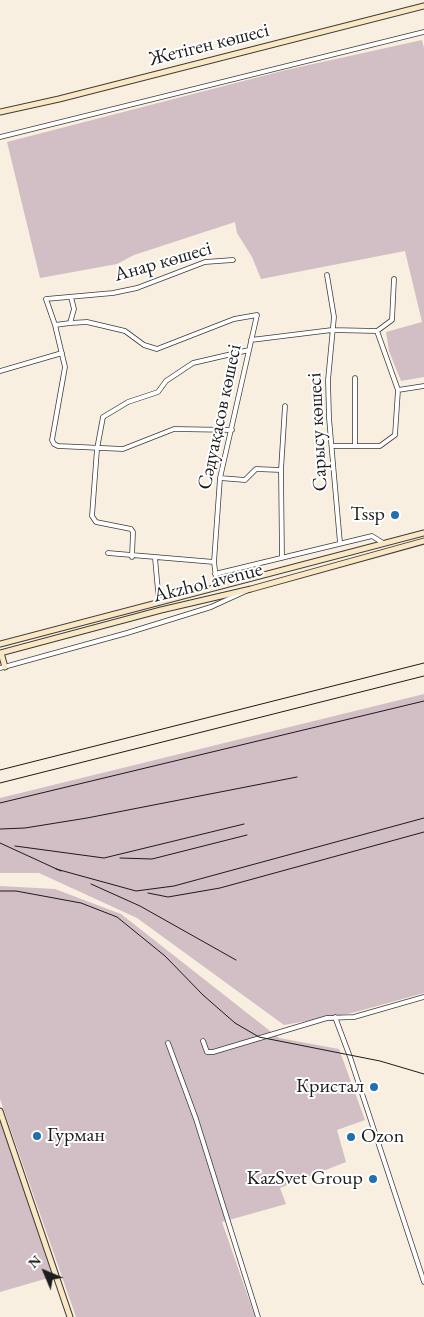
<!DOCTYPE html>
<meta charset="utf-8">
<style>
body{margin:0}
#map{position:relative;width:424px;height:1317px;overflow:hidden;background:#f9efe0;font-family:"EB Garamond",serif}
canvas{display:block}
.north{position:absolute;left:20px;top:1247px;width:50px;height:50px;-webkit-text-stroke:4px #fff;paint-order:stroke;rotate:315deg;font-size:14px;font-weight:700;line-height:20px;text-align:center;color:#1c1c1c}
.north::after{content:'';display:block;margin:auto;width:18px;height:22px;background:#1c1c1c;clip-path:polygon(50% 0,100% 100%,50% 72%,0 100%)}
</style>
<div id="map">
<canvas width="424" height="1317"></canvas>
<div class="north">N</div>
</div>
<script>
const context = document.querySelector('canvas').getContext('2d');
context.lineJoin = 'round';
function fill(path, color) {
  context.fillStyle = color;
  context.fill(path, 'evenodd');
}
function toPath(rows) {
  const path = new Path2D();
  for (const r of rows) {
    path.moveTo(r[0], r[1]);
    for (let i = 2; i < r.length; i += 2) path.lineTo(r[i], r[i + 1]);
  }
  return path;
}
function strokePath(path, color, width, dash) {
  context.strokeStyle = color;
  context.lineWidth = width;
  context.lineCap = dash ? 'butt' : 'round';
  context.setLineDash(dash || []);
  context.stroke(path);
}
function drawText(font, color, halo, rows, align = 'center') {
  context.font = font + ' "EB Garamond",serif';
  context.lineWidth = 4;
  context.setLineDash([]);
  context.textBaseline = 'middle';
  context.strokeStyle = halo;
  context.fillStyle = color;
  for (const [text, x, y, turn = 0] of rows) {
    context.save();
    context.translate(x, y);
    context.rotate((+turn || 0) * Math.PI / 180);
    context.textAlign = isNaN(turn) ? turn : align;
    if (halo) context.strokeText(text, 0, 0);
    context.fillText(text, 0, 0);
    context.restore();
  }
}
fill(toPath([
 [422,40,424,48,424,377,401,381,389,351,386,332,422,322,405,251,261,279,252,257,237,233,235,222,134,255,117,264,40,278,7,142,286,70],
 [424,694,424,993,352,1013,284,1025,137,918,39,873,0,873,0,798],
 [0,886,55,889,121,914,279,1038,339,1049,365,1120,337,1130,346,1162,280,1188,286,1204,222,1222,255,1317,76,1317,0,1099],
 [0,1113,55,1276,0,1292]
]), '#d2bec5');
const street = toPath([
 [0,137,424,32],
 [327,275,334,317,328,380,329,418,340,543],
 [71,297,74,309,70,323,87,322,125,331,144,345,157,349,234,319,257,315,220,478,214,562,217,586],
 [55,325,70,323],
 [251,340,332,330,377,331],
 [0,371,62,353],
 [355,378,355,445],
 [398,390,424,386],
 [232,430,174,429,123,449,58,446,54,444,52,440,65,367,55,325,46,299,113,293,137,288,205,262,233,260],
 [332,446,380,446,395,435,398,390,377,331,392,320,394,279],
 [220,478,245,480,256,469,281,470],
 [108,553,214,562],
 [132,557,133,532,131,529,96,522,92,516,97,449,103,417,128,402,158,392,166,381,193,363,249,350],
 [155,558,159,602],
 [282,558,281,470,285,406],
 [215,574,372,536,383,543],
 [0,668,127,633,211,607,246,591],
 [335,1017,350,1057,424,1282],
 [203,1041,207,1052,213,1052,327,1018,354,1017,424,997],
 [168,1043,196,1119,258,1317]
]);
const secondary = toPath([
 [0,112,59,99,424,6],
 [0,644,424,533],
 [0,653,161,610,251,589,424,541],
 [1,653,5,667],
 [0,1111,70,1317]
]);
strokePath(street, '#3d3c39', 5.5);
strokePath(secondary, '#3d3c39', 7);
strokePath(street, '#fff', 4);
strokePath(secondary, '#fae7c3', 5);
strokePath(toPath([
 [0,770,424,663],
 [0,783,424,676],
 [0,803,424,701],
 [0,829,25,828,87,818,297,777],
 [0,843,61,871],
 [15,846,104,858,244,824],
 [120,858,152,859,247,835],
 [56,869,136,891,174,886,424,818],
 [91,884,140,906,236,960],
 [0,891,16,891,81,903,117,917,165,956,203,995,235,1023,259,1037,380,1061,424,1074],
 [148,893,168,897,220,888,424,832]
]), '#1c1c1c', 1);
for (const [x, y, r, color] of [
 [395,515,5,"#1f6fb2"],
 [374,1087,5,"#1f6fb2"],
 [37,1136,5,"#1f6fb2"],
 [351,1137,5,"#1f6fb2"],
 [373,1179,5,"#1f6fb2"]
]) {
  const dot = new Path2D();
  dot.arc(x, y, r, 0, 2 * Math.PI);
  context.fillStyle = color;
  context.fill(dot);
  strokePath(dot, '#fff', 2);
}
drawText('20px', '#1c1c1c', '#fff', [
 ["Жетіген көшесі",209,45,-14],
 ["Анар көшесі",163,262,-16],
 ["Сәдуақасов көшесі",220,417,-78],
 ["Сарысу көшесі",318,432,-93],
 ["Akzhol avenue",208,583,-14]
]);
drawText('20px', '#1c1c1c', '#fff', [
 ["Tssp",385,515],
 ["Кристал",364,1087],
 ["Гурман",47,1136,"left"],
 ["Ozon",361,1137,"left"],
 ["KazSvet Group",363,1179]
], 'right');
</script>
